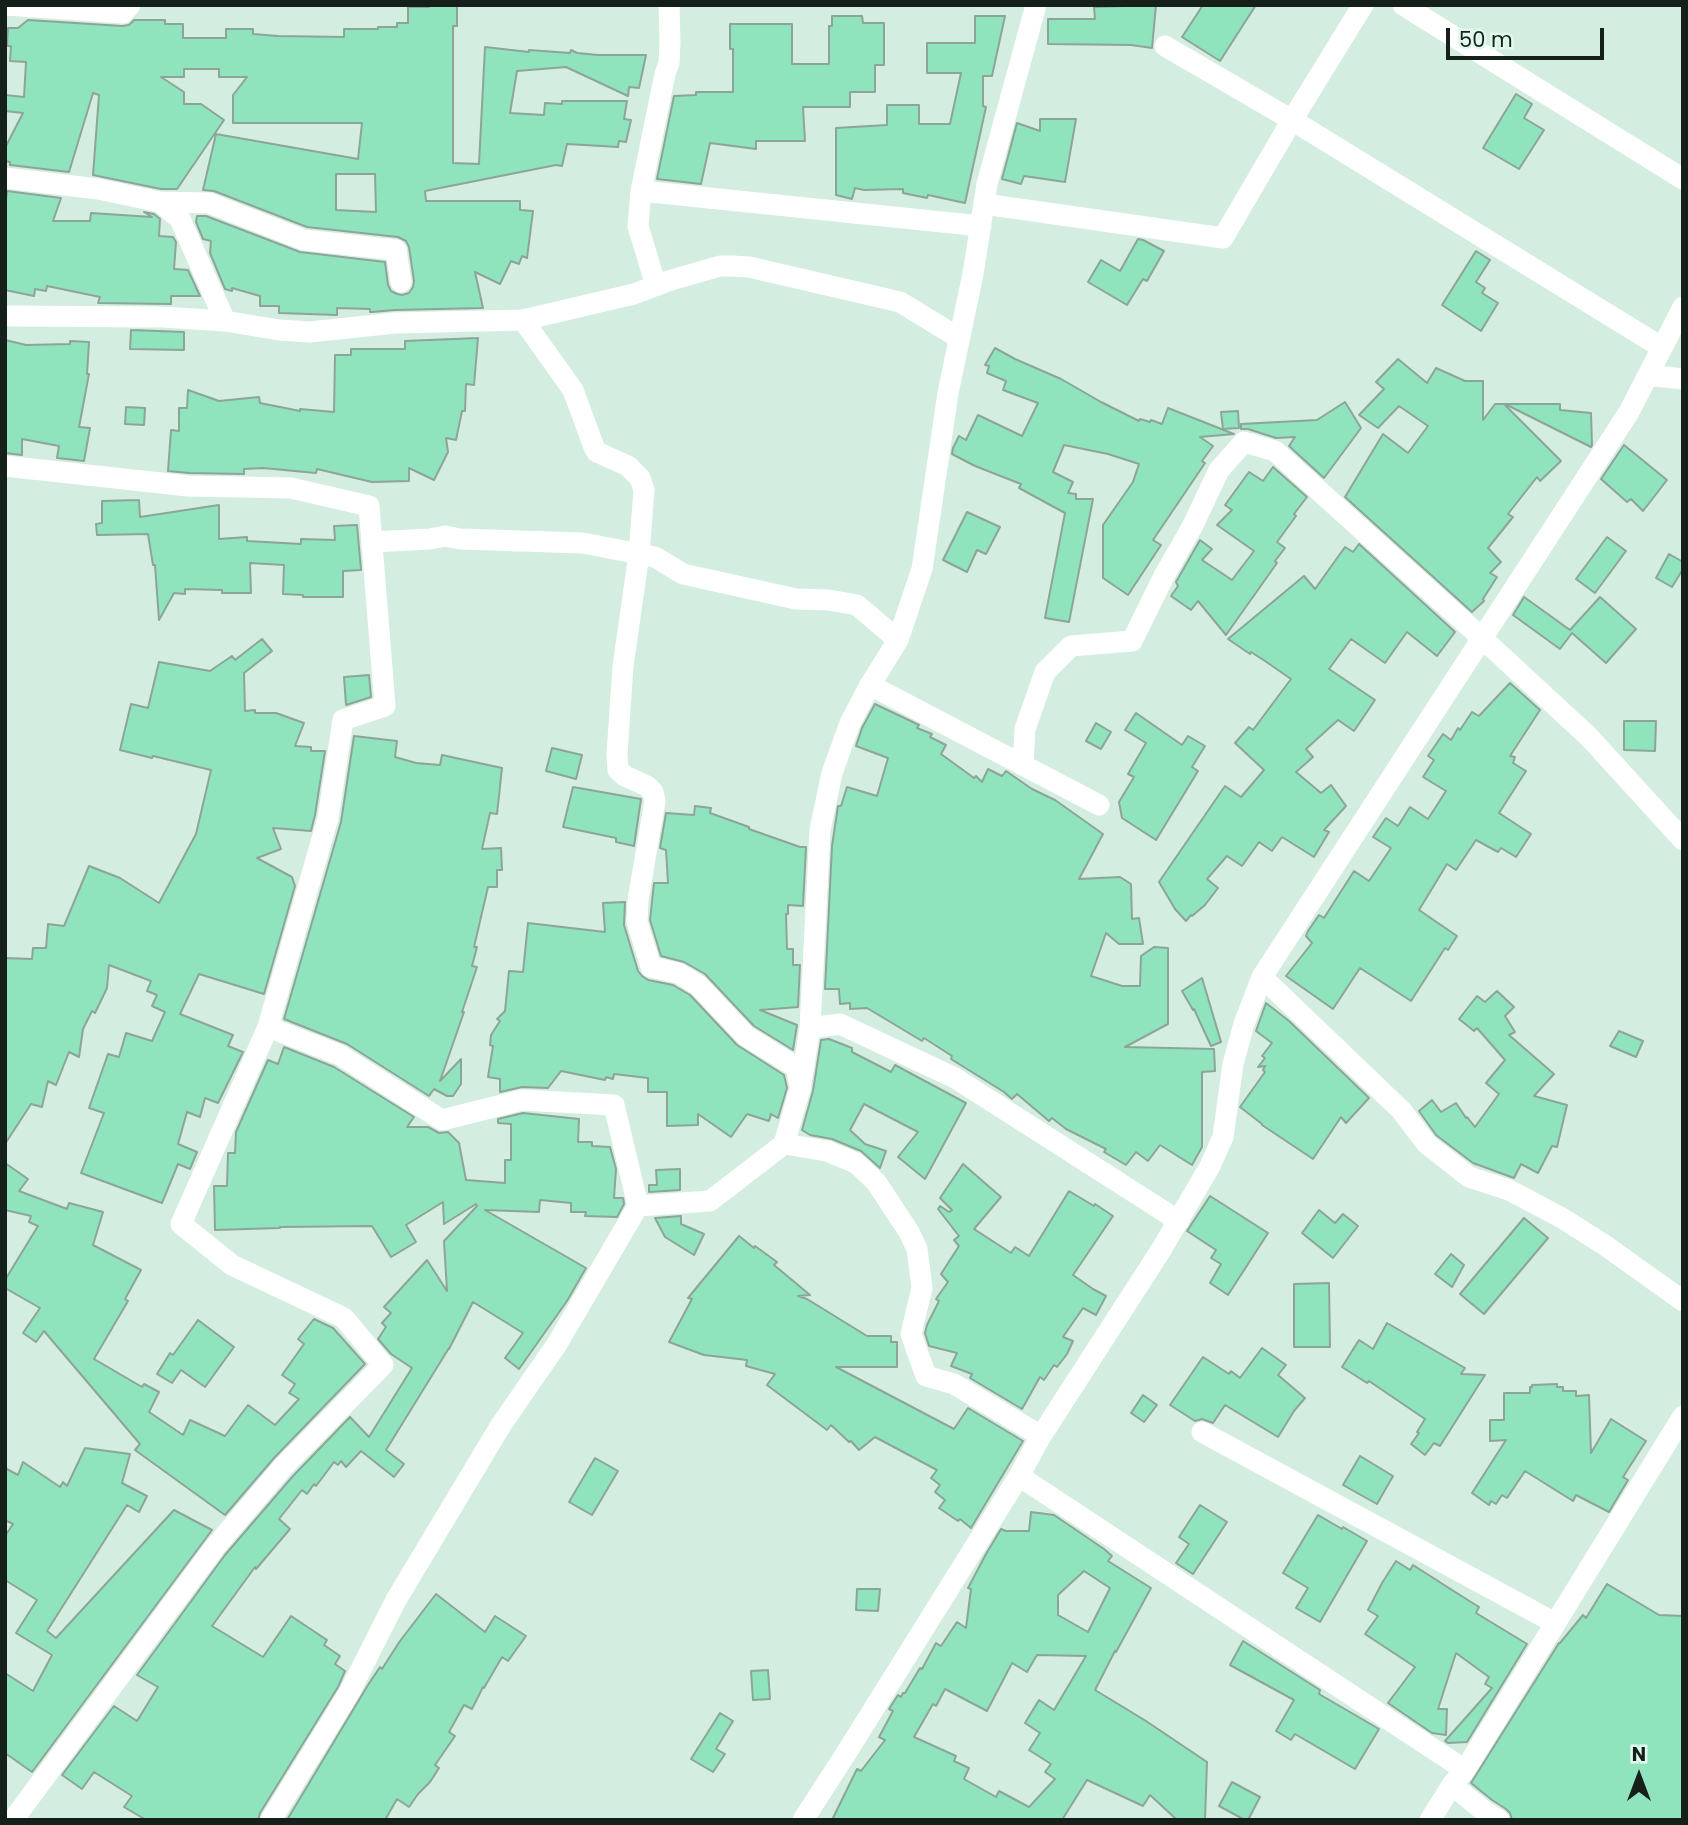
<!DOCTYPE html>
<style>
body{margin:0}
#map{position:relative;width:1688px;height:1825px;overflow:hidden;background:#d3ede0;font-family:Poppins,sans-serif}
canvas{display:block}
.frame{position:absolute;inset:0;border:7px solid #16201b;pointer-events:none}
.north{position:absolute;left:1604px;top:1741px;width:70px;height:70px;-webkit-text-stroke:5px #e0faed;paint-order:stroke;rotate:0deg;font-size:19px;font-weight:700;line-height:28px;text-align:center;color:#16201b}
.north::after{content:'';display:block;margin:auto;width:24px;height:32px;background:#16201b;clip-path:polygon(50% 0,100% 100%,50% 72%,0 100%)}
.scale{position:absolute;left:1446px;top:28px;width:158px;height:32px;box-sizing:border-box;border:4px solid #16201b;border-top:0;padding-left:9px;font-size:21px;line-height:24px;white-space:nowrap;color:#16201b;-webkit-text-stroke:5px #e0faed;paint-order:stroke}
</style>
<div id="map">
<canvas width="1688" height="1825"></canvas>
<div class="frame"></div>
<div class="north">N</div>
<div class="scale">50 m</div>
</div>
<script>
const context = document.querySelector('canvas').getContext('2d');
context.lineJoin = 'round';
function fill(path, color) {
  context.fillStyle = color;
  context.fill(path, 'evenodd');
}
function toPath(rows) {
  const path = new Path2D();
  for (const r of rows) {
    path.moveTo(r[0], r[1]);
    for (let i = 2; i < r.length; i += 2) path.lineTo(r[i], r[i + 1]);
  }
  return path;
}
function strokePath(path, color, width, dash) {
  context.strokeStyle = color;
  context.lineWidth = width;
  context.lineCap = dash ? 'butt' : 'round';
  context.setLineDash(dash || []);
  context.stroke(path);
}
const building = toPath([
 [429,5,457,5,457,26,453,26,453,163,479,164,485,47,529,52,529,50,570,53,571,50,577,53,598,55,646,55,639,88,629,87,628,96,566,67,517,71,510,113,544,115,545,103,562,104,562,101,627,101,624,119,631,120,626,142,619,141,618,147,567,144,562,166,556,165,425,191,426,201,520,201,520,210,533,211,527,258,522,256,519,264,511,261,500,284,475,272,483,308,395,310,372,312,370,312,370,309,337,308,337,315,279,313,279,306,260,306,260,296,232,288,232,291,225,289,210,253,211,241,203,239,196,222,197,216,206,216,300,252,385,262,388,285,391,291,397,294,402,295,409,293,413,287,414,281,409,247,406,241,398,237,307,227,214,191,203,190,216,134,358,159,362,123,233,123,233,95,247,77,219,77,219,69,184,69,184,77,161,77,184,92,184,104,201,104,224,120,177,189,161,189,93,175,99,95,93,93,69,172,10,165,10,162,5,161,5,148,23,113,5,111,5,95,24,97,26,62,10,61,11,46,7,46,8,28,18,28,28,20,122,26,129,25,134,20,165,20,165,24,183,24,183,38,226,38,226,29,253,29,253,34,278,36,344,37,344,29,378,29,378,27,397,27,397,23,408,23,408,7,429,7,429,5],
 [336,174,375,174,376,212,336,210,336,174],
 [1156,5,1152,48,1131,45,1048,44,1048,19,1095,19,1094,7,1156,5],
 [1203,5,1256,5,1220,61,1182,37,1203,5],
 [832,16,862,16,863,23,884,23,884,65,875,65,875,92,850,92,850,107,803,107,805,141,756,141,756,149,710,143,701,184,657,179,674,96,696,95,696,92,733,92,733,49,730,49,730,24,792,24,792,64,829,64,829,26,832,26,832,16],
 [975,16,1005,16,992,76,983,76,983,106,986,107,965,203,928,195,927,198,903,193,903,189,864,190,855,188,852,199,836,195,836,128,887,125,887,105,919,105,919,124,950,124,961,73,927,73,927,43,975,43,975,16],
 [1516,94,1532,104,1524,118,1544,130,1519,169,1483,148,1516,94],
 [1040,119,1076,119,1065,182,1024,176,1021,184,1002,179,1017,123,1040,131,1040,119],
 [7,191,61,198,53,221,90,221,91,213,152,217,144,212,154,214,160,219,159,236,173,237,176,242,174,269,188,270,200,296,171,296,171,304,98,303,100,297,47,286,46,291,35,289,34,296,5,290,5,210,7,191],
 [1138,239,1143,240,1164,251,1147,281,1143,279,1127,305,1088,282,1101,260,1120,271,1138,239],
 [1476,251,1490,260,1476,282,1485,288,1482,293,1498,303,1481,331,1442,305,1476,251],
 [131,330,184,332,184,350,130,349,131,330],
 [478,338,474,385,466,384,465,411,462,411,456,440,446,438,448,452,434,480,409,468,409,481,372,482,317,469,316,473,263,468,244,469,244,474,189,473,168,471,171,430,179,431,179,408,187,408,188,390,219,401,259,397,260,403,300,411,300,409,334,412,335,355,351,355,351,349,405,349,405,341,478,338],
 [5,340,26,345,70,344,70,341,89,342,87,374,89,374,79,427,90,428,84,461,57,458,59,446,22,439,22,455,5,453,5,340],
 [995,348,1015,359,1061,379,1101,402,1139,421,1140,419,1150,422,1151,420,1162,424,1168,408,1234,434,1200,437,1213,446,1202,461,1205,463,1153,540,1161,545,1128,595,1103,578,1103,525,1133,482,1139,464,1108,454,1064,445,1053,472,1073,482,1068,493,1076,494,1076,499,1093,499,1069,622,1045,618,1065,513,1019,488,1021,484,975,466,952,454,953,448,959,436,966,440,978,415,1022,436,1038,403,1003,390,1006,381,987,373,989,366,985,365,995,348],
 [1398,359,1427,383,1436,368,1465,381,1483,381,1483,420,1495,404,1504,404,1561,461,1540,481,1537,477,1508,514,1513,517,1488,548,1501,562,1490,573,1497,577,1483,599,1484,601,1472,612,1345,497,1383,434,1408,453,1428,426,1399,406,1378,428,1359,415,1384,389,1376,382,1398,359],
 [1345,402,1361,428,1324,478,1289,446,1295,437,1276,438,1248,429,1241,429,1241,424,1317,420,1345,402],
 [1505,404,1560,404,1560,410,1591,413,1592,445,1591,447,1505,404],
 [126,407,145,408,144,425,125,424,126,407],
 [1238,411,1239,428,1223,429,1221,412,1238,411],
 [1624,445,1667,480,1643,511,1631,499,1627,502,1601,479,1624,445],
 [1273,467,1307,497,1294,514,1296,516,1277,542,1285,548,1275,561,1277,563,1226,635,1198,601,1191,610,1171,596,1178,586,1176,582,1200,540,1212,549,1202,560,1232,580,1254,551,1217,525,1232,510,1225,505,1249,472,1263,481,1273,467],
 [139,500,140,517,219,505,219,539,247,537,247,541,301,544,301,539,335,540,334,526,357,525,361,570,343,571,343,597,303,597,303,595,283,594,284,565,250,563,251,593,222,593,222,590,185,589,185,594,174,593,159,620,155,565,153,565,148,534,97,535,96,524,102,523,102,501,139,500],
 [967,512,1000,527,986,554,977,550,967,572,943,560,967,512],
 [1607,537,1626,551,1595,593,1576,579,1607,537],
 [1359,544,1455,632,1437,656,1407,632,1385,663,1351,639,1329,669,1375,700,1354,731,1338,720,1306,749,1313,757,1296,772,1321,793,1331,785,1346,806,1324,830,1329,832,1314,857,1282,837,1272,851,1259,842,1242,866,1227,856,1207,879,1218,888,1205,905,1192,916,1191,915,1186,921,1175,909,1159,882,1225,786,1241,797,1264,770,1235,743,1249,727,1253,730,1291,679,1265,661,1251,652,1250,654,1228,639,1304,576,1315,589,1345,547,1353,552,1359,544],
 [1669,554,1683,562,1683,569,1672,587,1656,578,1669,554],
 [1524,597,1570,630,1600,597,1636,629,1606,663,1572,633,1560,649,1513,615,1524,597],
 [262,639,272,651,244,673,245,711,255,710,255,713,276,713,304,723,295,746,311,747,311,751,325,751,315,815,311,831,273,828,281,849,257,858,292,877,295,886,264,994,199,974,180,1014,233,1035,228,1046,243,1052,218,1103,205,1098,200,1117,187,1112,178,1144,197,1152,190,1169,178,1164,162,1203,81,1173,104,1113,89,1108,108,1054,119,1057,126,1033,152,1041,165,1012,152,1006,157,995,147,991,151,981,109,965,107,988,95,1013,92,1011,83,1029,79,1057,69,1052,56,1085,48,1081,42,1107,31,1104,5,1144,5,958,32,959,33,948,46,948,48,924,64,926,89,866,120,878,159,903,196,834,211,770,153,756,152,758,120,750,131,704,148,708,159,662,210,671,232,656,235,660,262,639],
 [369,675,371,697,346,705,344,677,369,675],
 [1510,683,1540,710,1510,756,1515,757,1513,763,1526,771,1499,813,1531,834,1516,857,1501,848,1498,852,1476,840,1456,870,1447,864,1419,910,1457,936,1448,950,1445,948,1411,1001,1360,968,1333,1009,1286,976,1312,943,1306,936,1308,931,1319,915,1324,918,1354,871,1369,881,1391,848,1373,837,1386,818,1398,826,1410,807,1428,819,1446,791,1423,777,1434,760,1428,756,1443,734,1451,740,1458,728,1460,730,1472,712,1479,716,1510,683],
 [875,704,919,725,917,728,932,734,930,737,946,745,941,754,974,778,976,776,982,782,988,769,1002,776,1006,771,1032,789,1055,800,1103,834,1079,879,1120,877,1131,884,1132,919,1139,918,1143,944,1119,944,1106,933,1091,976,1122,986,1140,986,1141,956,1154,947,1168,948,1168,1024,1125,1047,1214,1049,1215,1071,1202,1072,1202,1147,1192,1165,1160,1145,1148,1161,1136,1152,1126,1165,1104,1152,1106,1149,1066,1129,1052,1118,1049,1121,1017,1094,1012,1099,1004,1092,951,1059,952,1056,924,1038,922,1041,867,1008,850,1009,850,1003,840,1004,839,989,825,989,832,846,838,806,841,806,847,787,877,796,888,758,856,746,862,728,875,704],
 [1136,713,1182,745,1188,736,1205,746,1192,767,1198,771,1156,840,1122,818,1119,802,1134,777,1128,774,1146,743,1125,730,1136,713],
 [1624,721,1656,721,1655,751,1624,750,1624,721],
 [1096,723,1111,732,1101,749,1086,741,1096,723],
 [354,736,397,741,395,757,416,763,440,765,442,755,502,768,497,814,490,813,482,849,501,848,502,870,497,870,497,887,488,887,474,947,477,947,472,966,477,967,462,1012,464,1012,440,1081,461,1059,461,1084,453,1096,447,1096,434,1089,429,1096,347,1044,284,1019,341,822,354,736],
 [552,748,582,755,576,779,546,771,552,748],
 [573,787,641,799,634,846,616,842,616,838,563,827,573,787],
 [695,806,711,808,710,813,749,827,749,829,800,847,806,847,803,906,788,905,788,914,786,914,787,949,793,949,793,965,800,965,798,1007,760,1010,797,1025,793,1050,754,1026,705,974,684,962,661,956,650,920,654,883,668,883,666,850,660,848,666,813,694,815,695,806],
 [625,902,624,925,638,971,642,976,648,980,673,985,690,995,737,1045,784,1075,787,1088,778,1118,771,1114,769,1121,747,1114,731,1137,698,1114,698,1125,667,1126,667,1092,648,1092,648,1078,614,1074,613,1079,606,1077,605,1080,561,1071,548,1088,522,1087,500,1092,500,1079,488,1077,493,1046,490,1045,491,1035,500,1021,497,1019,505,1011,509,971,523,972,528,923,605,932,603,903,625,902],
 [1202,978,1221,1042,1211,1046,1194,1009,1193,1010,1182,991,1202,978],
 [1497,991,1514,1007,1505,1016,1515,1032,1509,1035,1554,1074,1534,1096,1567,1105,1557,1147,1552,1146,1538,1173,1521,1164,1514,1178,1473,1163,1436,1135,1419,1111,1432,1100,1441,1112,1456,1103,1466,1118,1467,1117,1475,1127,1499,1094,1486,1083,1505,1060,1477,1028,1474,1031,1459,1019,1477,996,1485,1002,1497,991],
 [1266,1003,1289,1021,1369,1098,1346,1123,1341,1117,1313,1159,1262,1125,1262,1124,1240,1107,1265,1072,1263,1070,1265,1066,1258,1067,1265,1058,1262,1056,1272,1043,1256,1031,1266,1003],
 [1619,1031,1643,1041,1636,1057,1610,1046,1619,1031],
 [829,1039,852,1048,852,1052,891,1072,895,1065,966,1103,925,1179,898,1157,918,1132,864,1104,850,1130,865,1144,886,1151,880,1168,861,1151,832,1139,810,1135,802,1130,813,1091,821,1040,829,1039],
 [284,1047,334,1067,414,1117,407,1127,428,1127,439,1133,448,1132,459,1143,466,1180,505,1183,505,1160,511,1160,511,1124,498,1123,498,1119,523,1113,579,1119,578,1142,592,1142,592,1146,610,1147,616,1169,614,1198,623,1198,624,1204,617,1217,585,1216,586,1212,571,1212,571,1203,540,1200,539,1212,485,1210,586,1268,567,1301,519,1369,505,1358,523,1333,473,1302,449,1349,449,1348,386,1450,404,1464,401,1468,394,1477,361,1451,346,1467,341,1461,338,1465,334,1462,316,1486,314,1484,307,1494,302,1490,279,1519,290,1529,256,1569,255,1567,212,1626,263,1657,291,1616,327,1640,324,1645,340,1656,335,1664,345,1671,338,1687,260,1813,258,1820,146,1820,124,1807,132,1796,94,1772,82,1789,62,1775,114,1706,137,1721,158,1687,137,1675,225,1555,293,1476,350,1417,369,1437,412,1368,391,1354,378,1339,386,1327,382,1323,391,1313,384,1307,427,1260,447,1291,444,1241,477,1206,476,1204,444,1224,443,1202,406,1225,416,1242,391,1257,372,1226,280,1227,280,1228,215,1230,214,1186,227,1186,228,1153,235,1153,236,1132,268,1060,278,1064,284,1047],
 [5,1163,28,1179,19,1191,67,1209,69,1203,103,1212,93,1245,141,1270,125,1299,128,1301,94,1359,142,1387,144,1384,159,1392,149,1412,183,1435,190,1420,225,1436,248,1405,275,1425,299,1399,289,1393,295,1384,282,1375,304,1344,298,1339,314,1319,333,1328,365,1364,274,1458,225,1515,135,1450,140,1444,44,1331,36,1342,23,1333,40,1308,5,1288,5,1280,38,1226,29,1222,31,1216,5,1210,5,1163],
 [963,1164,1001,1197,974,1229,1011,1253,1015,1247,1029,1256,1069,1191,1094,1206,1095,1204,1113,1216,1073,1275,1093,1289,1106,1296,1096,1315,1083,1308,1063,1337,1073,1341,1067,1354,1057,1367,1054,1365,1044,1380,1040,1377,1022,1409,970,1378,972,1374,951,1366,957,1353,929,1346,925,1333,927,1325,939,1301,936,1299,948,1282,941,1274,959,1246,954,1240,959,1236,938,1209,940,1206,949,1212,952,1210,940,1198,963,1164],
 [680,1169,680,1190,649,1192,649,1185,657,1185,656,1170,680,1169],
 [1210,1196,1268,1233,1228,1295,1210,1283,1221,1264,1211,1258,1216,1250,1187,1231,1210,1196],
 [1319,1210,1335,1223,1343,1214,1358,1226,1333,1258,1302,1233,1319,1210],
 [681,1216,681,1224,704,1234,694,1255,665,1237,655,1218,681,1216],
 [1524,1218,1548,1238,1484,1314,1460,1294,1524,1218],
 [739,1236,754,1248,755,1246,777,1262,774,1265,810,1295,798,1296,807,1299,867,1336,891,1336,891,1342,897,1342,897,1367,836,1367,954,1429,968,1408,1023,1441,971,1528,960,1519,958,1521,939,1508,945,1500,935,1492,940,1485,931,1478,937,1470,875,1437,859,1450,851,1441,849,1442,831,1425,827,1430,767,1385,775,1374,746,1366,747,1360,704,1355,669,1342,692,1299,688,1298,739,1236],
 [1451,1254,1464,1265,1452,1287,1435,1274,1451,1254],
 [1329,1283,1330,1347,1294,1347,1294,1284,1329,1283],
 [198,1320,234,1347,205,1387,181,1370,172,1383,157,1374,170,1353,173,1355,198,1320],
 [1387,1323,1465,1368,1461,1374,1485,1375,1440,1446,1434,1443,1425,1455,1411,1444,1419,1433,1417,1432,1425,1419,1369,1381,1367,1383,1342,1367,1359,1340,1373,1349,1387,1323],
 [1262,1348,1286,1365,1278,1375,1305,1398,1294,1411,1278,1437,1225,1405,1213,1423,1202,1419,1195,1421,1170,1405,1203,1357,1229,1374,1231,1371,1240,1378,1262,1348],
 [1557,1384,1557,1387,1563,1387,1563,1391,1576,1391,1576,1396,1589,1395,1591,1453,1611,1419,1646,1441,1623,1477,1628,1480,1609,1512,1576,1495,1573,1501,1525,1471,1507,1498,1502,1495,1496,1504,1491,1501,1489,1505,1472,1493,1506,1440,1490,1441,1490,1420,1504,1420,1504,1393,1530,1393,1530,1387,1532,1387,1532,1385,1557,1384],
 [1143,1395,1157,1405,1144,1422,1131,1413,1143,1395],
 [85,1448,130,1454,122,1483,147,1496,139,1512,127,1505,47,1631,56,1638,174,1510,212,1530,32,1772,5,1753,5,1673,33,1691,52,1655,16,1633,37,1600,5,1580,5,1536,13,1524,5,1520,5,1468,18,1475,23,1462,60,1487,63,1482,67,1486,85,1448],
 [1360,1456,1393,1476,1377,1504,1343,1485,1360,1456],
 [595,1458,618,1471,592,1515,569,1502,595,1458],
 [1200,1505,1227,1522,1193,1574,1176,1563,1189,1544,1179,1537,1200,1505],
 [1031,1512,1054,1515,1104,1549,1112,1556,1108,1561,1151,1588,1116,1652,1115,1651,1095,1690,1146,1721,1207,1762,1205,1820,1177,1820,1150,1795,1143,1806,1087,1780,1062,1820,832,1820,857,1769,861,1771,885,1740,879,1737,893,1711,889,1709,898,1695,901,1697,903,1693,905,1693,920,1668,922,1669,936,1643,941,1646,957,1622,966,1628,971,1589,968,1588,986,1554,1001,1529,1006,1531,1029,1531,1031,1512],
 [1084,1571,1110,1588,1088,1632,1058,1615,1058,1595,1084,1571],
 [1037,1655,1086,1656,1054,1710,1039,1700,1025,1723,1040,1733,1029,1750,1051,1764,1045,1772,1055,1779,1029,1807,999,1791,996,1797,964,1779,969,1768,954,1761,956,1756,914,1737,933,1704,936,1706,945,1689,987,1711,1012,1663,1027,1672,1037,1655],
 [1318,1515,1342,1529,1343,1527,1367,1541,1320,1622,1296,1608,1308,1588,1283,1573,1318,1515],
 [1396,1561,1410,1570,1413,1565,1452,1590,1479,1607,1476,1613,1527,1644,1467,1742,1448,1743,1445,1741,1492,1688,1485,1684,1489,1677,1456,1653,1438,1709,1447,1709,1446,1735,1432,1733,1388,1703,1415,1667,1365,1634,1378,1616,1368,1610,1382,1583,1396,1561],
 [1607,1584,1659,1615,1683,1616,1683,1820,1512,1820,1510,1813,1506,1809,1492,1800,1471,1783,1559,1643,1560,1643,1583,1615,1586,1618,1607,1584],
 [857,1589,880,1589,878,1611,856,1610,857,1589],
 [436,1594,485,1632,495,1616,526,1636,508,1661,502,1657,484,1688,483,1687,472,1709,464,1705,449,1732,455,1736,435,1765,439,1768,430,1782,418,1794,409,1807,397,1799,385,1820,287,1820,368,1685,380,1667,382,1669,400,1641,436,1594],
 [1243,1641,1320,1690,1319,1694,1379,1729,1355,1769,1295,1734,1291,1740,1276,1731,1294,1700,1230,1665,1243,1641],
 [768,1670,770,1699,753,1700,751,1671,768,1670],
 [720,1713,733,1721,716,1749,725,1754,713,1772,691,1759,720,1713],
 [1232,1782,1260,1797,1248,1820,1245,1820,1219,1806,1232,1782]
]);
fill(building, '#8fe4be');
strokePath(building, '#8da599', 2);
strokePath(toPath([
 [5,5,123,13,130,5],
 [1403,5,1683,179],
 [1165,46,1292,120,1661,347],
 [5,178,98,189,160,202,209,203,304,240,396,250,401,282],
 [641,191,981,226],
 [160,202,180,219,225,321],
 [984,204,1223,238,1292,120,1363,5],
 [656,286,638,226,641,191,665,74,669,63,670,42,669,5],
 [5,316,162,317,225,321,279,330,310,332,395,323,523,320,634,294,668,281,720,266,732,266,749,267,900,302,959,338],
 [523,320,573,390,594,447,597,452,628,466,640,478,644,490,639,554,623,666,617,754,618,770,625,776,647,786,653,792,655,801,638,900,637,922,651,967,678,973,698,985,746,1036,796,1067,800,1087],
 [1646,378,1656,376,1683,379],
 [5,466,188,486,291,488,369,506,385,706,343,720,328,818,268,1027,340,1055,442,1120,522,1100,614,1105,638,1206,710,1201,784,1144,800,1089,810,1028,820,830,832,773,850,723,870,685,898,640,922,569,948,393,973,274,987,184,1036,5],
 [372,542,430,539,445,536,460,539,583,543,655,557,683,574,796,599,829,600,857,605,898,640],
 [870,685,1099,805],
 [1023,765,1025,729,1045,672,1071,646,1132,641,1164,576,1192,527,1219,470,1244,442,1275,451,1483,639,1589,737,1683,840],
 [1262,977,1401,1110,1427,1144,1469,1177,1509,1190,1562,1218,1606,1246,1683,1301],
 [810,1028,840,1024,955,1078,1179,1221],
 [784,1144,827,1151,856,1163,876,1182,909,1232,917,1249,922,1288,911,1334,926,1376,954,1384,1041,1436],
 [1202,1432,1555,1623],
 [1019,1476,1465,1770],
 [1452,1785,1484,1811,1499,1820],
 [13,1820,215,1547,283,1467,383,1365,344,1318,232,1265,181,1224,268,1027],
 [271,1820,349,1693,396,1600,501,1425,557,1344,638,1206],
 [803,1820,845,1755,1019,1476,1041,1436,1161,1250,1210,1166,1223,1137,1233,1064,1244,1024,1262,977,1629,412,1683,307],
 [1430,1820,1452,1785,1465,1770,1683,1416]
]), '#fff', 21);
</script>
